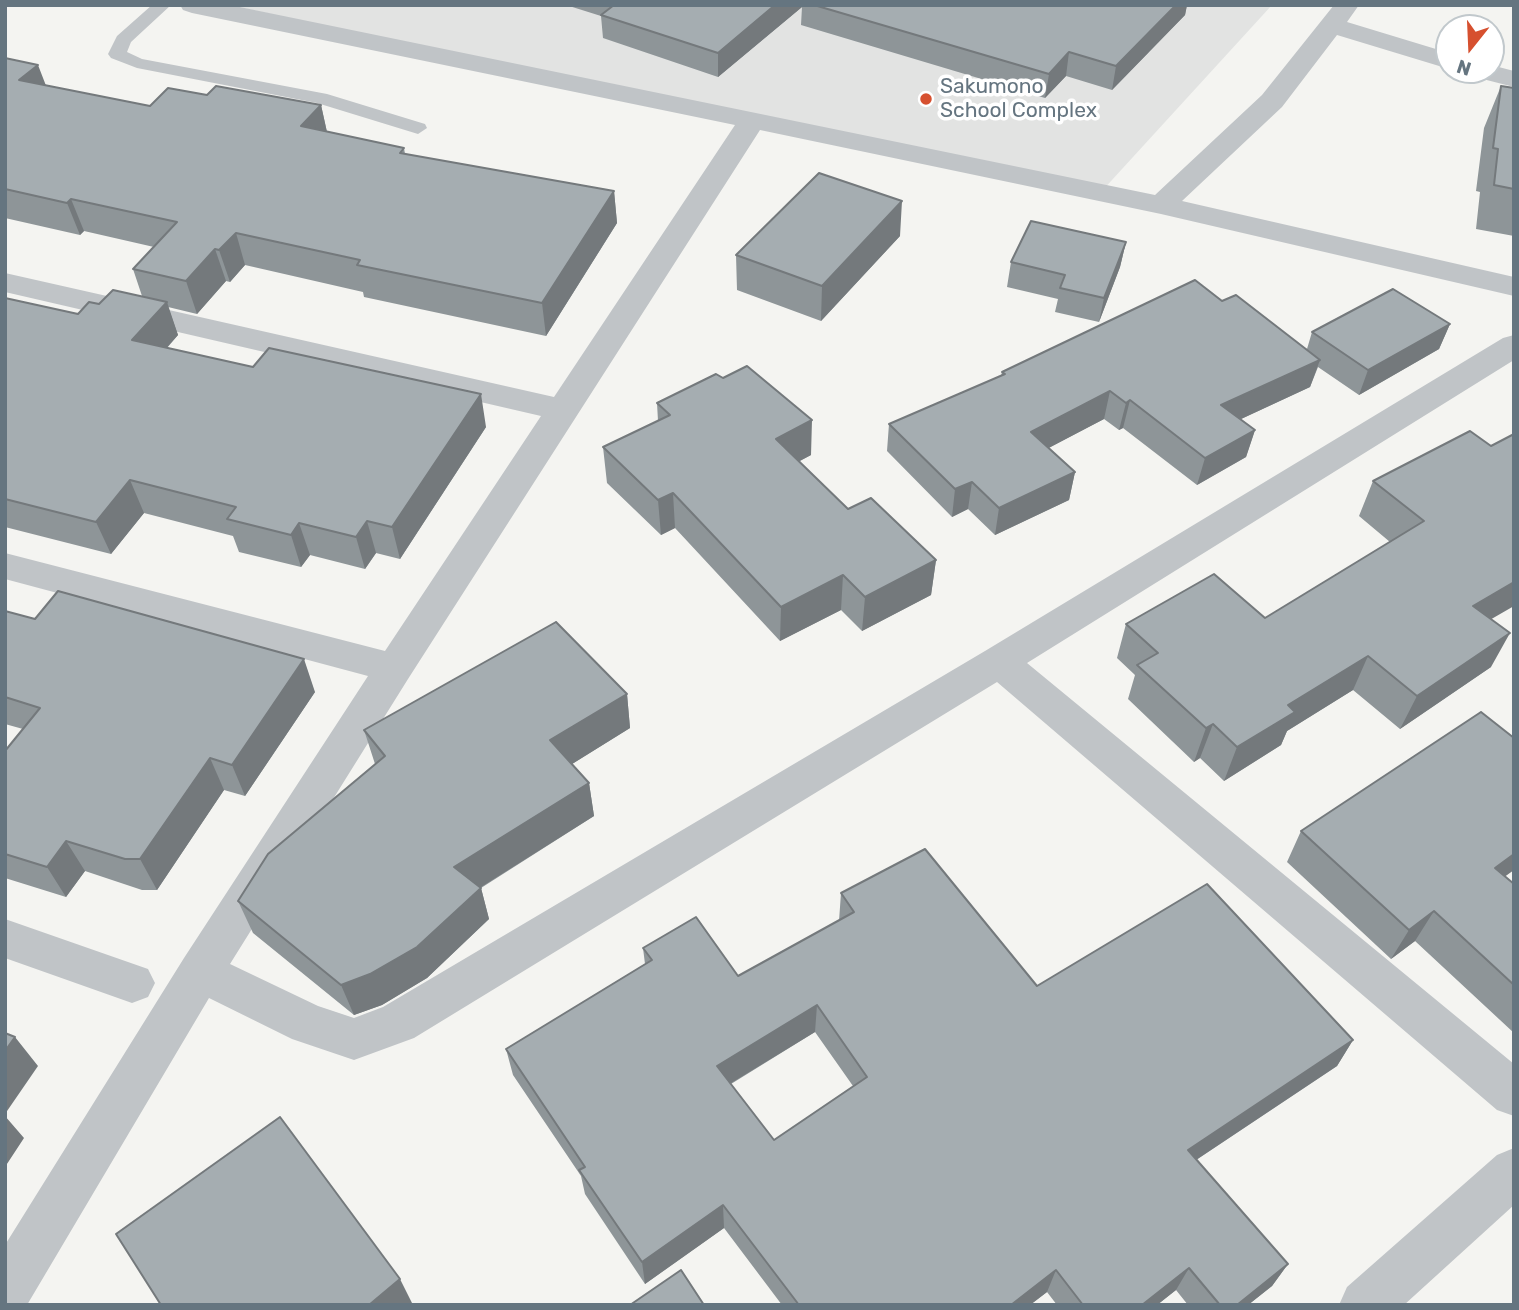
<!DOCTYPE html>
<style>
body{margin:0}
#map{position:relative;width:1519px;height:1310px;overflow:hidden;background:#f4f4f1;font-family:Rubik,sans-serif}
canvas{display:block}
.frame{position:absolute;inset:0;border:7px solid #657580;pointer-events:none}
.north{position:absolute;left:1435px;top:14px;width:70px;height:70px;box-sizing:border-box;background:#fff;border:2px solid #c1c8cc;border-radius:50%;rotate:198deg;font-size:19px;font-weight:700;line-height:28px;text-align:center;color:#657580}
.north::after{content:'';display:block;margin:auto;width:24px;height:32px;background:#d6502f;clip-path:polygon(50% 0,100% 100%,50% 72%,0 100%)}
</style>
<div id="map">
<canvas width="1519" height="1310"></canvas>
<div class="frame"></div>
<div class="north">N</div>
</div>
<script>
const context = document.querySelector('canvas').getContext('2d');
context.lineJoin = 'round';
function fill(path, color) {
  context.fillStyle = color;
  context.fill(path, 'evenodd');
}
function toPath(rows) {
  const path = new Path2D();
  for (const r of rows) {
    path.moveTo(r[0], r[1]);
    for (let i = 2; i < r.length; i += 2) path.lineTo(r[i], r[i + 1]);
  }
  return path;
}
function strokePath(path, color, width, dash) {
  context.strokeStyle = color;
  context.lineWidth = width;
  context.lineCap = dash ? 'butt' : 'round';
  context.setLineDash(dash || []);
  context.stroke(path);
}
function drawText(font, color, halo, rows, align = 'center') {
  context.font = font + ' Rubik,sans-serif';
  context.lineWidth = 7;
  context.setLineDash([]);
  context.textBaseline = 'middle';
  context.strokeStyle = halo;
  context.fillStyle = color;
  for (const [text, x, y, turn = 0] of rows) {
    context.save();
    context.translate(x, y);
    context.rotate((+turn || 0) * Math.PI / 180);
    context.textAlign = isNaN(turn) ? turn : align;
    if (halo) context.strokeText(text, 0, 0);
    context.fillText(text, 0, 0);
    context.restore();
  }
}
fill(toPath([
 [229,5,1272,5,1101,192]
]), '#e2e3e2');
fill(toPath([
 [152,5,171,5,131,42,127,52,142,59,327,94,425,124,427,128,418,134,317,103,137,68,111,58,108,54,117,36,152,5]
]), '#c0c4c7');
fill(toPath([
 [180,5,230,5,1155,195,1262,95,1334,5,1359,5,1347,22,1449,53,1449,69,1337,35,1282,107,1182,201,1514,277,1514,296,1161,214,760,130,408,679,230,964,318,1006,354,1018,383,1007,985,651,1503,338,1514,335,1514,360,1027,663,1514,1064,1514,1116,1497,1110,997,682,414,1038,354,1060,292,1039,209,998,27,1305,5,1305,5,1245,184,958,368,676,5,579,5,553,385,651,541,416,5,292,5,273,554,397,735,125,192,13,183,10,180,5],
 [1491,65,1514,71,1514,87,1471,76,1467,70,1491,70,1491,65],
 [5,919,148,969,155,983,148,997,132,1003,5,958,5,919],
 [1514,1148,1514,1205,1404,1305,1339,1305,1347,1287,1497,1155,1514,1148]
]), '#c0c4c7');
fill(toPath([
 [566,5,1187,5,1185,15,1112,90,1066,76,1045,98,801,25,802,7,718,77,603,38,601,16],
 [5,58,46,86,150,106,207,95,321,105,327,132,404,148,405,154,614,191,617,223,546,336,364,297,363,292,245,265,230,282,226,281,197,314,168,307,178,335,167,348,486,427,400,559,376,553,365,569,310,555,301,567,239,552,233,536,144,513,111,554,5,527,5,298,78,314,99,304,142,296,133,269,154,247,84,231,80,235,5,218],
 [1501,86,1514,88,1514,236,1476,229,1480,192,1476,191,1484,128],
 [900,236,821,321,737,290,736,255],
 [1126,242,1120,267,1099,322,1055,312,1058,299,1007,287,1011,262],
 [1222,301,1307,349,1312,332,1450,324,1439,349,1359,395,1318,367,1310,387,1241,419,1255,430,1246,457,1197,485,1123,428,1119,430,1104,419,1048,448,1075,472,1069,500,995,535,968,509,952,517,887,451,889,424,1001,376,1002,372],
 [657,403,811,455,799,461,848,509,936,560,931,595,862,631,841,610,780,641,675,528,661,535,607,483,603,447,658,421],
 [1470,431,1491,619,1491,667,1400,729,1353,690,1287,731,1281,745,1224,781,1200,758,1194,762,1128,699,1135,675,1117,658,1126,624,1265,618,1390,542,1359,516,1373,481],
 [5,611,315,692,245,796,224,790,157,890,142,890,85,871,66,897,5,878,5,751,23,729,5,724],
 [627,694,630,728,572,764,589,783,594,816,481,888,489,919,427,978,382,1005,354,1015,253,933,238,901,375,764,364,730],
 [1301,831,1505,876,1514,884,1514,1033,1415,941,1391,959,1287,862],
 [841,893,1037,986,1353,1040,1337,1066,1196,1160,1288,1264,1272,1286,1248,1305,1188,1305,1176,1290,1157,1305,1057,1305,1047,1292,1030,1305,782,1305,724,1228,645,1284,585,1194,581,1176,513,1075,506,1049,645,964,643,948,738,976,839,921],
 [815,1032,853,1086,774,1140,731,1084]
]), '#8e9598');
fill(toPath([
 [775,5,802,5,802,7,718,77,718,53],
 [1176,5,1187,5,1185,15,1112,90,1116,66],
 [1069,52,1066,76,1045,98,1049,74],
 [38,65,50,96,19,80],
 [321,105,328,137,301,126],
 [614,191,617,223,546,336,542,303],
 [71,199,84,231,80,235,67,203],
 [902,201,900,236,821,321,822,286],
 [236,233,245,265,230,282,219,250],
 [1126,242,1120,267,1099,322,1104,298],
 [215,249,226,281,197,314,186,281],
 [167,302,178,335,144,373,132,340],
 [1450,324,1439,349,1359,395,1368,370],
 [1320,360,1310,387,1213,432,1221,405],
 [1110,391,1104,419,1026,460,1031,432],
 [481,394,486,427,400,559,392,527],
 [1130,400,1123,428,1119,430,1126,403],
 [812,420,811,455,776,474,776,439],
 [1255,430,1246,457,1197,485,1205,458],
 [1075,472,1069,500,995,535,999,508],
 [130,480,144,513,111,554,96,522],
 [972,482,968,509,952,517,955,489],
 [673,493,675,528,661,535,658,500],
 [367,521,376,553,365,569,356,537],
 [299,523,310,555,301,567,291,535],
 [936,560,931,595,862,631,865,597],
 [843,575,841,610,780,641,781,607],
 [1514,582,1514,606,1455,640,1473,606],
 [1510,633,1491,667,1400,729,1417,696],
 [1368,656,1353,690,1287,731,1281,745,1224,781,1237,747,1288,705],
 [304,659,315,692,245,796,232,765],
 [627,694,630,728,556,774,550,740],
 [1213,724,1200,758,1194,762,1206,728],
 [210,758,224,790,157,890,140,859],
 [589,783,594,816,462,899,454,867],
 [66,841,85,871,66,897,47,867],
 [1514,854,1514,870,1475,898,1495,868],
 [481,888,489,919,427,978,382,1005,354,1015,341,985],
 [1434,911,1415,941,1391,959,1409,930],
 [817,1005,815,1032,718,1091,717,1066],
 [15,1037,38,1066,5,1114,5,1051],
 [1353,1040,1337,1066,1175,1174,1188,1150],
 [5,1116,24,1138,5,1167],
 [723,1205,724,1228,645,1284,642,1262],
 [1288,1264,1272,1286,1248,1305,1237,1305],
 [1189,1268,1176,1290,1157,1305,1142,1305],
 [1056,1270,1047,1292,1030,1305,1011,1305],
 [400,1279,412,1303,411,1305,369,1305]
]), '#74797c');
const building = toPath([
 [614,5,775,5,718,53,601,15,614,5],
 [814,5,1176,5,1116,66,1069,52,1049,74,814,5],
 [5,58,38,65,19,80,150,106,168,88,207,95,216,86,321,105,301,126,404,148,400,153,614,191,542,303,357,265,360,260,236,233,219,250,215,249,186,281,133,269,177,222,71,199,67,203,5,189,5,58],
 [1501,86,1514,88,1514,189,1494,185,1498,149,1493,148,1501,86],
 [819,173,902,201,822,286,736,255,819,173],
 [1031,221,1126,242,1104,298,1060,288,1065,275,1011,262,1031,221],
 [1195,280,1222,301,1236,295,1320,360,1221,405,1255,430,1205,458,1130,400,1126,403,1110,391,1031,432,1075,472,999,508,972,482,955,489,889,424,1005,374,1002,372,1195,280],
 [1393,289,1450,324,1368,370,1312,332,1393,289],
 [113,290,167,302,132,340,253,367,269,348,481,394,392,527,367,521,356,537,299,523,291,535,227,519,236,507,130,480,96,522,5,499,5,298,78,314,89,302,99,304,113,290],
 [747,366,812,420,776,439,848,509,871,498,936,560,865,597,843,575,781,607,673,493,658,500,603,447,670,415,657,403,716,374,723,378,747,366],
 [1470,431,1491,446,1514,434,1514,582,1473,606,1510,633,1417,696,1368,656,1288,705,1295,712,1237,747,1213,724,1206,728,1137,665,1158,653,1126,624,1214,574,1265,618,1424,521,1373,481,1470,431],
 [58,591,304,659,232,765,210,758,140,859,125,859,66,841,47,867,5,854,5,751,40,708,5,697,5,611,35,619,58,591],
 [556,622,627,694,550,740,589,783,454,867,481,888,417,947,370,974,341,985,238,901,268,854,385,756,364,730,556,622],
 [1481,712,1514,738,1514,854,1495,868,1514,884,1514,985,1434,911,1409,930,1301,831,1481,712],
 [925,849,1037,986,1207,884,1353,1040,1188,1150,1288,1264,1237,1305,1220,1305,1189,1268,1142,1305,1083,1305,1056,1270,1011,1305,799,1305,723,1205,642,1262,579,1170,585,1167,506,1049,652,960,643,948,696,917,738,976,854,912,841,893,925,849],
 [817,1005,867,1077,774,1140,717,1066,817,1005],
 [5,1033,15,1037,5,1051,5,1033],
 [280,1117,400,1279,369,1305,161,1305,116,1234,280,1117],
 [681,1270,704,1305,630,1305,681,1270]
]);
fill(building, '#a5adb1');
strokePath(building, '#74797c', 2);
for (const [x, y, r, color] of [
 [926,99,7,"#d6502f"]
]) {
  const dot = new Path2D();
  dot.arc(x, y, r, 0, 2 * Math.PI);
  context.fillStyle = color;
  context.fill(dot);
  strokePath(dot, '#fff', 2.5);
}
drawText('21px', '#657580', '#fff', [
 ["Sakumono",940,87],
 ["School Complex",940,111]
], 'left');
</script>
